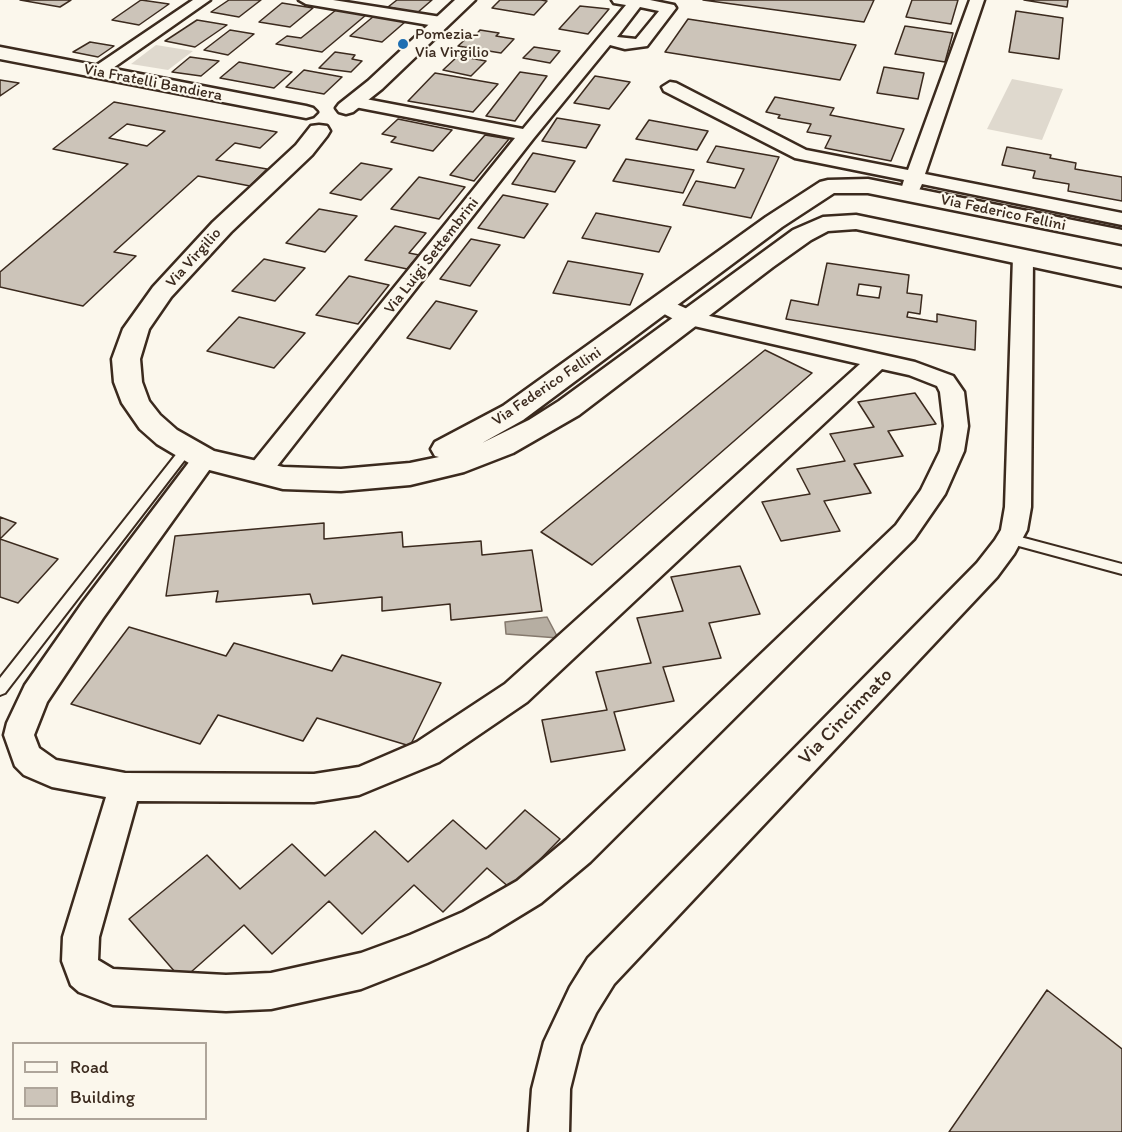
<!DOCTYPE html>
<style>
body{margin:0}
#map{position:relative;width:1122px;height:1132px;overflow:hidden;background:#fbf7ec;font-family:Itim,sans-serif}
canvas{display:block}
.legend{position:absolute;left:12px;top:1042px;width:195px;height:78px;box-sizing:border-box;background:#fbf7ec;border:2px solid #aea59a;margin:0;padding:8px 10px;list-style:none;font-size:18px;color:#3b2a1e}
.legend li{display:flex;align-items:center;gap:12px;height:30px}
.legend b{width:30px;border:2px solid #aea59a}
</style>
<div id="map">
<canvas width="1122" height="1132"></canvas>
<ul class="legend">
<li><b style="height:8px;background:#fbf7ec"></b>Road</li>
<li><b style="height:16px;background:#ccc4b9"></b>Building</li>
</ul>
</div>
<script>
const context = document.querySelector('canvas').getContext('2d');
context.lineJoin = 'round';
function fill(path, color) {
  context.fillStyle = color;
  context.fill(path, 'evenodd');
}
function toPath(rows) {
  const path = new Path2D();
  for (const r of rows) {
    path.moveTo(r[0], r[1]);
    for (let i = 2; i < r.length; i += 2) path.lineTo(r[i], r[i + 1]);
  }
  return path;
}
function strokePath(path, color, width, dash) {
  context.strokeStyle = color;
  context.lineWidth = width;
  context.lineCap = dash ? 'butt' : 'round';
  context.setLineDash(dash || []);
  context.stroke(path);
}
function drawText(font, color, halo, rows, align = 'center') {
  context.font = font + ' Itim,sans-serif';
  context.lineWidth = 4.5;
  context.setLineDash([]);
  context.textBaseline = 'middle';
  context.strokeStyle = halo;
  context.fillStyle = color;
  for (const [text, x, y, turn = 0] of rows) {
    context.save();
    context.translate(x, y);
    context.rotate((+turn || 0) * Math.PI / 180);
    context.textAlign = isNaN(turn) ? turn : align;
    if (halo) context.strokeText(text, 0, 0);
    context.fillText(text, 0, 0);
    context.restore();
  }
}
fill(toPath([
 [156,45,193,51,168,70,131,64],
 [1012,79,1063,89,1042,140,987,129]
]), '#dfd9ce');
const water = toPath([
 [547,617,558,638,506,634,505,622,547,617]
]);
fill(water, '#b6aea2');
strokePath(water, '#85796d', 1.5);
const building = toPath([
 [20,0,71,0,60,7,20,0],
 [141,0,169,4,139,25,112,20,141,0],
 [229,0,261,0,239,17,211,12,229,0],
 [397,0,432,0,417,13,388,7,397,0],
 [500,0,541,0,547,1,534,15,492,8,500,0],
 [703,0,874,0,864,22,703,0],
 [912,0,958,0,951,24,906,17,912,0],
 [1024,0,1068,0,1067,7,1024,0],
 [282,3,313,8,290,27,259,22,282,3],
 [580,6,609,9,588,34,559,29,580,6],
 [336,10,366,15,322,52,276,44,287,36,301,38,336,10],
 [1016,11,1063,18,1059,59,1009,52,1016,11],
 [374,16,405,22,382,42,350,36,374,16],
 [688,19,856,45,840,80,665,52,688,19],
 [197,20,227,25,195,47,165,41,197,20],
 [905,26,953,33,945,62,895,54,905,26],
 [230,30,254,34,228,55,204,50,230,30],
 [480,30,499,33,496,36,514,39,501,53,458,46,469,36,474,37,480,30],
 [90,42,114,46,98,57,73,52,90,42],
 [534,47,560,51,550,63,523,58,534,47],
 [335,52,355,55,352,59,362,61,351,72,319,68,335,52],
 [458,56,486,61,471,76,443,70,458,56],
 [190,57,219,61,201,76,172,72,190,57],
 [239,62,292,72,274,88,220,78,239,62],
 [884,67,924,73,918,99,877,93,884,67],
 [304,70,342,77,324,94,286,87,304,70],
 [520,72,547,76,515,121,486,116,520,72],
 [435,73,498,84,473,112,408,101,435,73],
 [595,76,630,82,609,109,574,103,595,76],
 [0,80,19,83,0,96,0,80],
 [775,97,834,108,830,115,904,129,891,161,825,148,831,136,807,132,811,124,778,118,780,115,766,112,775,97],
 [114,102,277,132,260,148,235,143,216,160,267,169,250,186,198,176,114,252,136,256,83,306,0,287,0,272,128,164,53,149,114,102],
 [127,124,165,131,147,146,109,138,127,124],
 [557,118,600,125,586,148,542,141,557,118],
 [398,119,452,130,433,151,391,142,396,137,382,134,398,119],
 [649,120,708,131,697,150,636,139,649,120],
 [485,135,509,139,474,181,450,175,485,135],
 [716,146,779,157,751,218,683,205,696,181,735,188,744,169,707,162,716,146],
 [1007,147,1051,155,1050,158,1076,163,1075,169,1122,177,1122,201,1068,191,1069,184,1033,178,1035,171,1002,165,1007,147],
 [533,153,575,161,555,192,512,184,533,153],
 [626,159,694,170,683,193,613,181,626,159],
 [361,163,392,169,361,200,330,193,361,163],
 [419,177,465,187,439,219,391,209,419,177],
 [503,195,548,204,524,238,478,228,503,195],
 [319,209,357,216,325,252,286,243,319,209],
 [596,213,671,227,659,252,582,238,596,213],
 [395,226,426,233,409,253,419,255,407,269,365,260,395,226],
 [471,239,500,245,470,286,440,279,471,239],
 [264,259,305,268,275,301,232,291,264,259],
 [568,261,643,274,630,305,553,293,568,261],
 [827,263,909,275,907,293,922,295,920,314,908,312,907,317,937,322,937,314,976,321,975,350,786,319,791,300,818,305,827,263],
 [859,284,881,287,879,298,857,295,859,284],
 [349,276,389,285,358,324,316,315,349,276],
 [436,301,477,311,450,349,407,338,436,301],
 [239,317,305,333,274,368,207,351,239,317],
 [765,350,812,373,592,565,541,532,765,350],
 [915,393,936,424,888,431,903,456,854,464,871,493,824,501,840,531,781,541,762,502,810,494,797,469,845,461,830,434,874,427,858,402,915,393],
 [0,517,16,523,0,539,0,517],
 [324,523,324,539,402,532,403,547,481,541,482,555,532,550,542,611,451,620,450,604,382,611,382,597,313,604,310,594,216,602,218,591,166,596,175,536,324,523],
 [0,539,58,559,18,603,0,597,0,539],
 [740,566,760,614,709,623,721,658,663,667,674,701,614,712,625,750,551,762,542,720,607,710,596,672,651,663,637,618,683,611,671,577,740,566],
 [129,627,226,656,234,643,332,671,342,655,441,683,410,746,317,718,303,741,218,715,200,744,71,704,129,627],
 [525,810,560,839,511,889,487,868,443,912,414,885,362,934,329,901,272,954,244,925,182,980,129,919,207,855,240,889,292,844,325,876,375,831,408,862,453,820,486,849,525,810],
 [1047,990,1122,1049,1122,1132,949,1132,1047,990]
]);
fill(building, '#ccc4b9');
strokePath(building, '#3b2a1e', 1.5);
const lane = toPath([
 [186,446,190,447,192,450,190,453,5,693,0,695,0,678,182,447,186,446],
 [1009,534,1122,564,1122,574,1004,542,1002,539,1004,536,1009,534]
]);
const street = toPath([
 [193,0,210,0,103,75,91,75,89,72,91,69,193,0],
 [299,0,333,0,441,17,449,22,441,27,306,4,299,0],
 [612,0,650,0,674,5,676,8,647,46,625,49,610,45,533,139,267,479,258,482,249,479,246,473,249,467,515,138,355,107,349,106,347,102,349,98,355,97,523,129,626,5,614,3,612,0],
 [640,7,659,11,636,39,617,37,640,7],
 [970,0,984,0,925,174,1122,213,1122,225,922,184,916,197,902,197,900,193,904,180,795,158,664,91,662,87,670,82,676,83,806,150,908,170,970,0],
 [1023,251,1030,253,1033,257,1031,507,1027,530,1014,554,997,577,614,984,596,1013,581,1045,570,1089,569,1132,529,1132,532,1089,544,1042,570,987,588,958,977,563,995,540,1001,530,1005,507,1013,257,1016,253,1023,251],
 [663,298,696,313,915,362,953,376,964,392,968,426,964,451,945,494,914,539,590,862,541,903,487,936,427,963,361,989,271,1009,226,1011,113,1005,79,992,71,985,62,961,63,937,106,797,52,787,24,775,15,766,4,735,7,723,25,685,83,602,196,453,205,450,214,453,217,459,103,618,47,702,34,735,39,748,56,760,125,773,314,774,359,767,417,742,505,684,860,364,681,323,655,309,652,304,655,299,663,298],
 [882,369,909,375,937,386,940,392,944,426,940,451,921,490,896,525,566,840,517,881,463,912,410,935,361,953,271,973,226,975,113,969,98,960,99,937,137,801,314,802,359,795,439,762,527,702,882,369]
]);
const secondary = toPath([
 [455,0,475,0,382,89,353,112,346,114,339,112,336,108,339,104,368,81,455,0],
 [0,47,306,106,313,108,317,112,313,116,306,118,0,59,0,47],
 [319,125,327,126,330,131,327,136,312,155,231,232,171,297,149,329,140,359,142,382,149,401,160,415,177,430,214,451,283,467,341,469,410,463,439,457,435,456,431,449,435,442,503,406,766,217,820,182,828,180,868,179,1122,230,1122,244,868,193,834,193,782,227,523,420,482,443,529,420,559,401,793,230,823,217,856,215,1122,270,1122,286,856,229,828,231,811,240,773,267,579,415,513,453,464,472,410,485,341,491,283,489,194,466,157,444,140,429,122,403,114,382,112,359,123,329,153,287,213,222,296,145,311,126,319,125]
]);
strokePath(lane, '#3b2a1e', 4);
strokePath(street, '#3b2a1e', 5);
strokePath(secondary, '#3b2a1e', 5);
fill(lane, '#fbf7ec');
fill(street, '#fbf7ec');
fill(secondary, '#fbf7ec');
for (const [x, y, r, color] of [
 [403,44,6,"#1f6fb2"]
]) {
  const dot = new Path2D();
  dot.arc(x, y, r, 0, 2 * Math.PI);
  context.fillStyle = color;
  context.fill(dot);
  strokePath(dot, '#fbf7ec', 2);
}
drawText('16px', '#3b2a1e', '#fbf7ec', [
 ["Pomezia-",415,35],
 ["Via Virgilio",415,53]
], 'left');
drawText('16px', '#3b2a1e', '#fbf7ec', [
 ["Via Fratelli Bandiera",153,83,11],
 ["Via Federico Fellini",1003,213,12],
 ["Via Luigi Settembrini",432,256,-52],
 ["Via Virgilio",194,258,-48],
 ["Via Federico Fellini",547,387,-34]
]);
drawText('20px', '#3b2a1e', '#fbf7ec', [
 ["Via Cincinnato",846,717,-46]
]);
</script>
